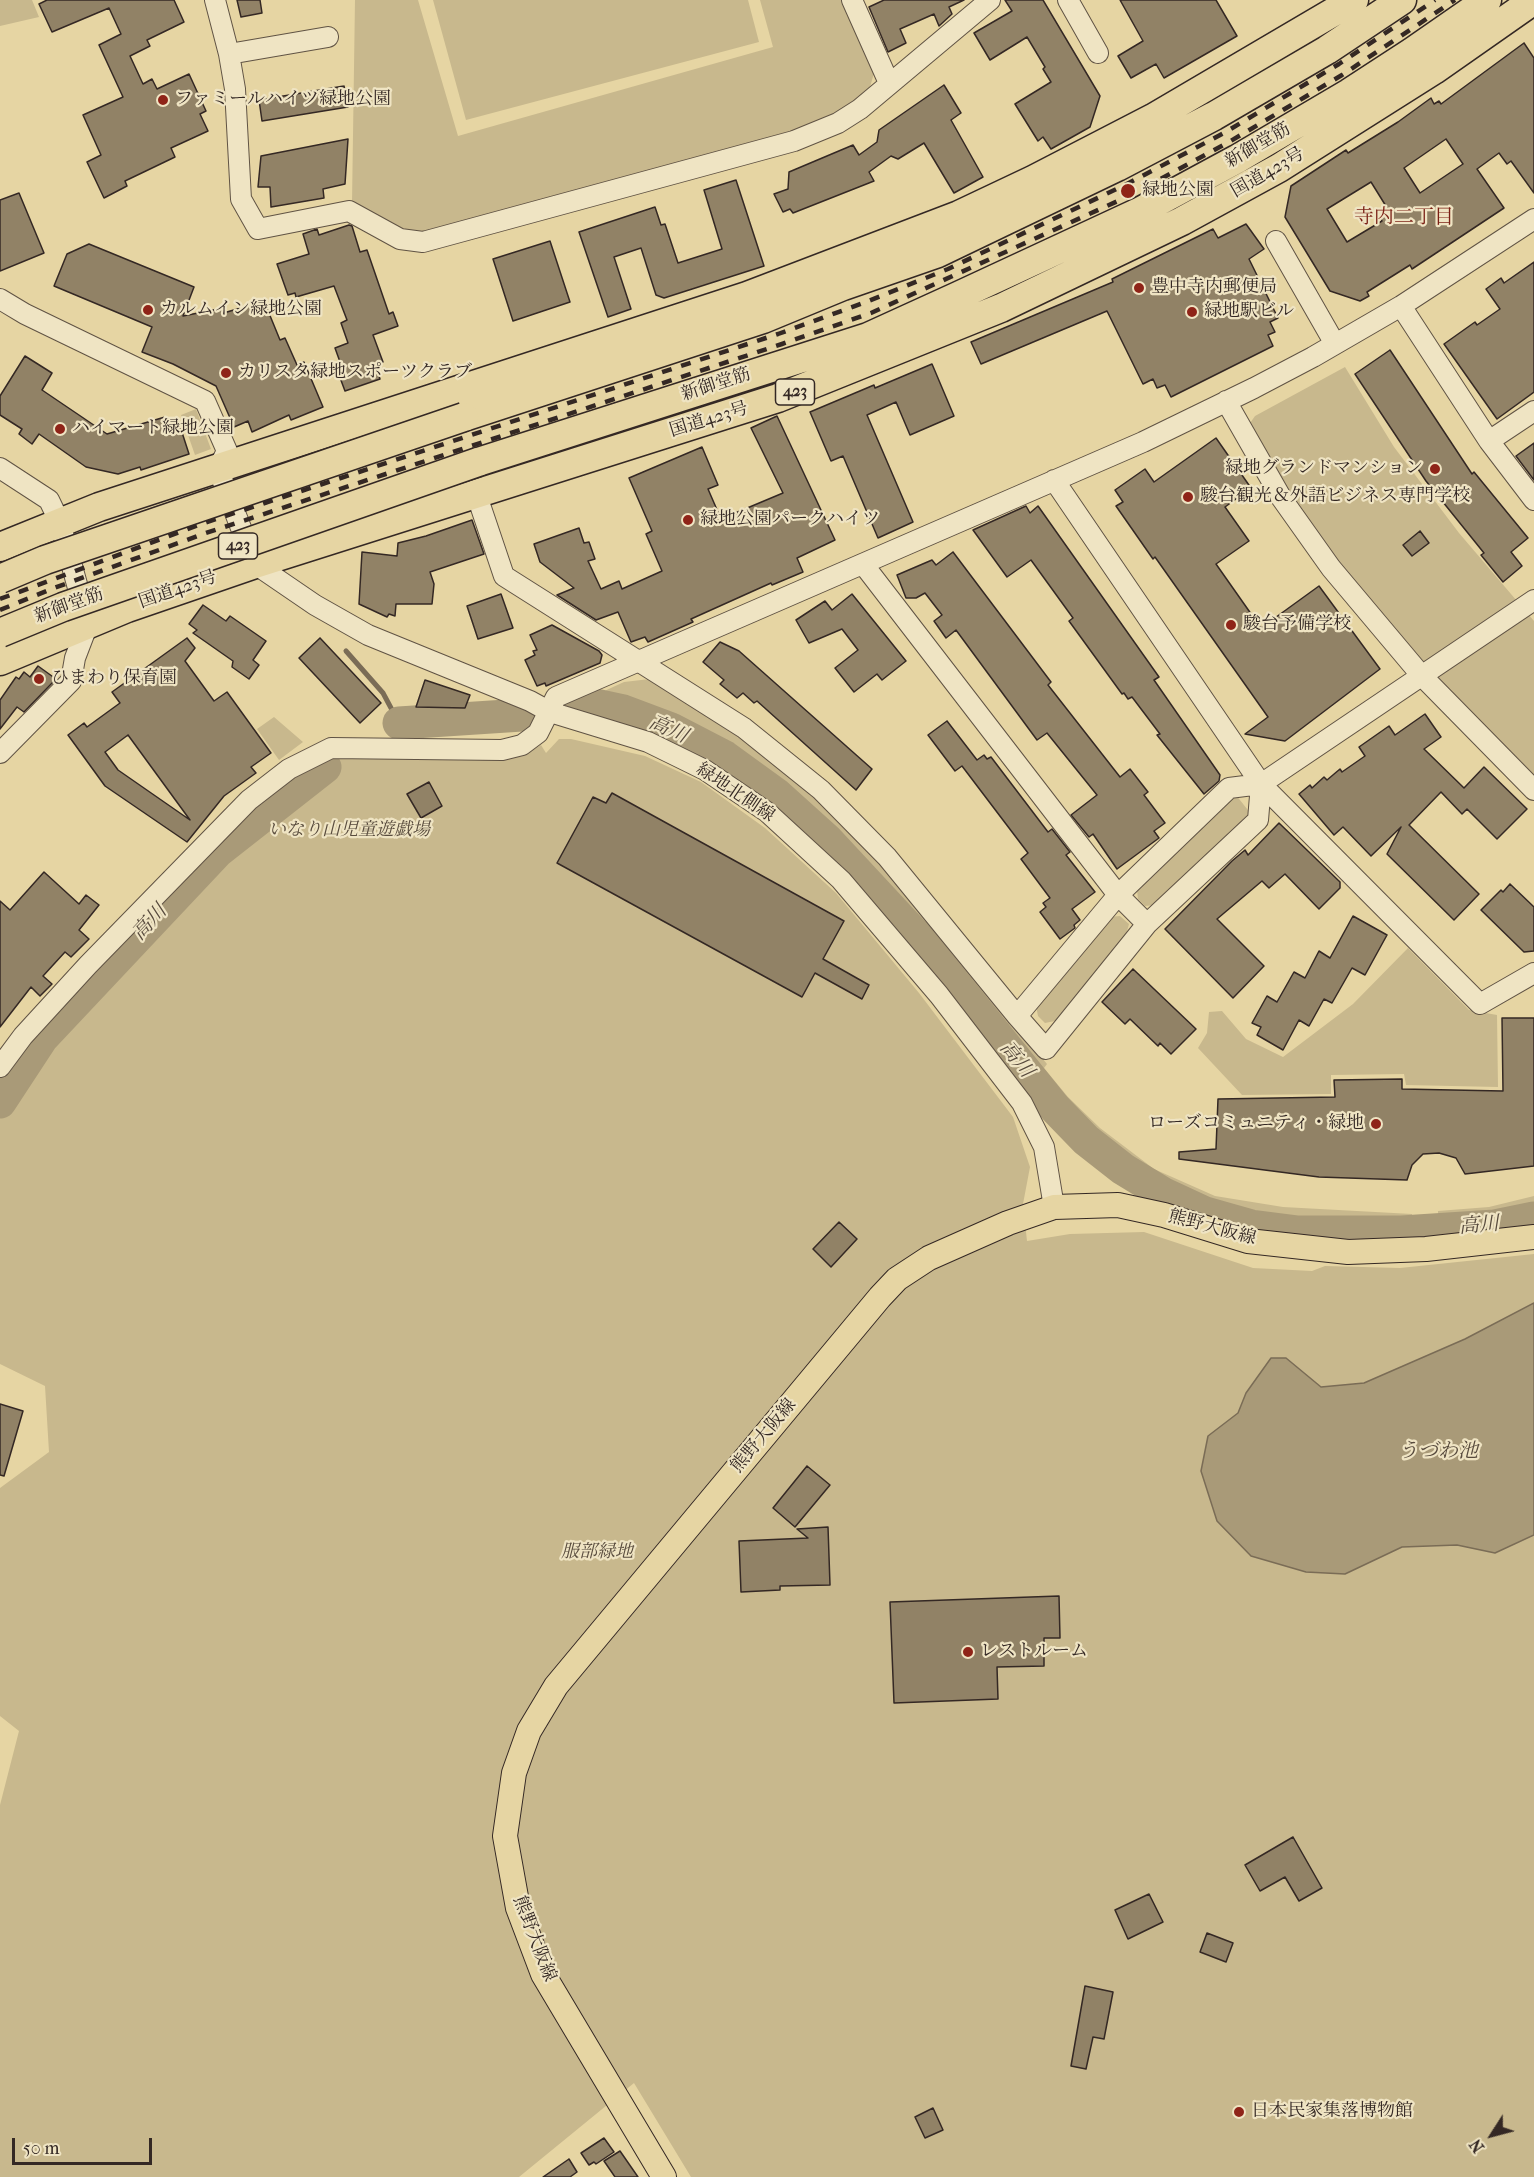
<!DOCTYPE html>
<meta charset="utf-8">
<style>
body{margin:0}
#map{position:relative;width:1534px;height:2177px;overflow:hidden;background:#e6d5a3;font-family:"IM FELL French Canon",serif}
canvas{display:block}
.north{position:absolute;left:1462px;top:2105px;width:60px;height:60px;-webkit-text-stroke:4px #efe4c3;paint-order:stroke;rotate:234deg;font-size:16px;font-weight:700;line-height:24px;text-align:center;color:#342824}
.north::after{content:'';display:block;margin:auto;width:21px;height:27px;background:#342824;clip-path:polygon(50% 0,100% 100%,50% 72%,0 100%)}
.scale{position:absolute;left:12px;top:2138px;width:140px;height:27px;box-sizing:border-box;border:3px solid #342824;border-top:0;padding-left:8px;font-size:18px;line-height:21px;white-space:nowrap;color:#342824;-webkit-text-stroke:4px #efe4c3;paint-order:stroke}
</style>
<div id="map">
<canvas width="1534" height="2177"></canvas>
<div class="north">N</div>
<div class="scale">50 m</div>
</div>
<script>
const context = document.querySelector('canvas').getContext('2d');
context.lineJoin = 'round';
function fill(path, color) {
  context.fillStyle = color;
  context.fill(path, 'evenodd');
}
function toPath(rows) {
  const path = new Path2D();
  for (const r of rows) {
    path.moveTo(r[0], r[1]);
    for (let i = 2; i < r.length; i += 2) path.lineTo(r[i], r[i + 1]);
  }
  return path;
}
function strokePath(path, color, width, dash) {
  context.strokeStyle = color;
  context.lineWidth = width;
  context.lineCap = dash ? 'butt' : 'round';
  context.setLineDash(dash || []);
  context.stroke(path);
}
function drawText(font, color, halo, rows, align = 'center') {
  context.font = font + ' "IM FELL French Canon","Noto Serif JP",serif';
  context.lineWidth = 4.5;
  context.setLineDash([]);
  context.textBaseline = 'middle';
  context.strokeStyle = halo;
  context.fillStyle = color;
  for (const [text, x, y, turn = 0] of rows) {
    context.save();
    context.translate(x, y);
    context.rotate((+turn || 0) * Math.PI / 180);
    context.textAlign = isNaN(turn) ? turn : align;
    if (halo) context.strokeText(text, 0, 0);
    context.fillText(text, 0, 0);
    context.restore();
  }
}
fill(toPath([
 [0,0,32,0,39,17,0,26],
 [355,0,418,0,458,136,773,47,760,0,842,0,874,73,870,87,842,110,791,131,426,234,405,231,352,203],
 [433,0,748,0,759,42,466,120],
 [1345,367,1394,447,1459,533,1534,621,1534,777,1448,691,1384,620,1338,562,1288,489,1248,426,1255,416],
 [196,409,211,449,195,455,181,415],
 [650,679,740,734,817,795,879,860,1047,1064,1044,1068,1068,1097,1100,1128,1154,1169,1215,1196,1283,1207,1412,1214,1412,1225,1298,1227,1252,1222,1206,1208,1166,1190,1126,1166,1088,1136,1058,1105,923,934,830,833,781,789,729,752,672,724,624,705,598,700,600,693,624,682],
 [274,717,303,742,279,760,257,729],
 [559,739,571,739,645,756,701,782,765,828,836,893,919,993,1013,1117,1030,1167,1023,1204,1027,1241,1070,1234,1144,1232,1253,1268,1312,1271,1325,1266,1400,1268,1534,1254,1534,2177,691,2177,634,2083,519,2177,0,2177,0,1805,19,1731,0,1716,0,1488,49,1452,45,1386,0,1364,0,1096,30,1040,266,800,297,774,335,755,493,760,523,756,541,745,546,753],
 [1236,795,1251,814,1155,905,1145,906,1138,899,1137,890],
 [1120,916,1129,924,1126,935,1055,1021,1045,1023,1038,1016,1036,1006,1109,917],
 [1408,948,1469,1010,1497,1015,1498,1087,1406,1085,1404,1074,1331,1075,1331,1094,1242,1095,1198,1048,1207,1033,1209,1012,1222,1011,1246,1039,1283,1057,1353,1004],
 [1534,1196,1534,1213,1492,1221,1438,1224,1438,1211,1489,1207]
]), '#c8b88d');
const water = toPath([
 [1534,1303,1534,1535,1495,1553,1457,1545,1402,1547,1345,1574,1306,1572,1251,1556,1217,1521,1201,1471,1208,1436,1238,1413,1246,1393,1271,1358,1286,1358,1321,1387,1364,1383,1465,1339,1534,1303]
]);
fill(water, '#a99a78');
strokePath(water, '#7a6c56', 1.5);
strokePath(toPath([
 [346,651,383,693,399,723]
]), '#7a6c56', 5);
strokePath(toPath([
 [580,706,595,705,623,711,671,729,725,757,776,794,827,840,919,939,1055,1108,1086,1140,1123,1169,1164,1194,1205,1213,1251,1226,1298,1232,1402,1232,1495,1226,1534,1218],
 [399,723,522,715],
 [0,1102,42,1038,218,851,325,767]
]), '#a99a78', 33);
const building = toPath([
 [47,0,174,0,184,22,147,40,150,46,130,56,143,84,152,79,157,89,189,74,206,111,200,114,208,131,171,148,175,157,125,181,127,186,104,198,87,162,101,155,83,115,123,97,99,45,121,34,109,8,52,32,39,4,47,0],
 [237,0,260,0,262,13,241,17,237,0],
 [884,0,964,0,949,7,952,14,939,26,934,14,900,29,906,43,888,52,869,7,884,0],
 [1005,0,1043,0,1100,96,1090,127,1051,149,1043,137,1038,141,1015,104,1051,82,1043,69,1045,67,1027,37,990,60,974,33,1012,11,1005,0],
 [1120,0,1216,0,1237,36,1164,78,1156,64,1131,78,1118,56,1143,41,1120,0],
 [1524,43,1534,58,1534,193,1511,161,1507,164,1499,153,1477,169,1504,208,1412,269,1410,265,1367,292,1369,296,1360,301,1330,291,1285,217,1291,186,1346,150,1348,153,1398,122,1431,98,1434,104,1439,101,1441,104,1524,43],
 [1446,139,1463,164,1420,193,1404,168,1446,139],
 [1371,182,1389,211,1380,217,1382,221,1347,242,1327,209,1371,182],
 [944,85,961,113,951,120,983,177,954,193,924,143,898,159,891,156,869,172,874,181,793,213,790,209,783,212,774,194,788,189,789,172,853,145,859,155,877,142,879,130,944,85],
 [344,86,348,107,262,121,259,100,344,86],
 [348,139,345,184,323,189,324,198,271,207,270,187,258,187,261,156,348,139],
 [736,180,764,266,664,298,656,295,641,248,614,257,631,309,608,317,579,232,655,207,661,225,665,224,678,263,722,249,704,190,736,180],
 [19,193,44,253,0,271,0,200,19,193],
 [1246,224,1264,249,1249,259,1278,318,1270,322,1275,332,1268,335,1273,346,1171,397,1165,385,1157,388,1153,379,1143,384,1107,311,981,364,971,342,1113,282,1112,279,1213,229,1218,238,1246,224],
 [349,225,352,226,360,252,367,250,389,314,393,312,398,326,373,335,383,362,375,364,380,379,345,391,339,375,344,373,335,348,348,343,341,323,347,320,334,286,296,297,295,293,288,295,277,264,309,254,303,234,317,229,319,235,349,225],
 [550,241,570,302,513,321,493,259,550,241],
 [89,244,194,287,183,316,218,309,227,312,264,301,280,340,285,338,297,365,304,362,323,407,291,420,289,415,252,432,248,421,234,427,216,386,173,364,142,352,152,327,54,286,67,254,89,244],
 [1534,262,1534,392,1497,419,1444,344,1475,322,1477,325,1500,309,1486,289,1501,278,1504,283,1534,262],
 [1390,350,1472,474,1474,472,1528,538,1511,552,1522,566,1503,582,1481,555,1484,553,1426,481,1355,374,1390,350],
 [25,356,52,373,42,390,107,434,165,417,166,424,178,420,189,454,141,470,140,467,118,474,86,467,39,434,32,444,19,434,22,429,0,415,0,396,25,356],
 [932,364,954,416,910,435,896,402,867,415,913,522,878,538,843,456,831,461,810,412,874,385,875,388,932,364],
 [777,416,835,540,797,558,803,572,772,585,771,583,691,619,693,622,648,642,645,637,631,642,618,612,596,620,557,595,574,588,540,562,534,544,579,528,584,543,589,542,595,559,588,561,601,589,619,581,622,589,662,571,646,534,652,531,629,478,702,447,718,485,708,489,721,519,783,493,751,428,777,416],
 [1216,438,1251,488,1225,507,1249,541,1216,564,1261,628,1319,586,1380,669,1285,741,1245,734,1268,717,1155,557,1153,559,1116,506,1123,502,1115,490,1145,469,1154,482,1216,438],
 [1534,443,1534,480,1516,456,1534,443],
 [1026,506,1030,513,1038,506,1159,677,1154,680,1220,775,1219,781,1204,794,1157,735,1160,734,1132,697,1128,699,1124,693,1122,694,1069,621,1073,618,1031,560,1007,577,973,530,1026,506],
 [472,520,484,554,430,572,434,584,432,604,396,604,395,616,389,614,387,617,359,604,362,552,397,556,398,543,426,536,472,520],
 [1420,531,1429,543,1412,556,1403,545,1420,531],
 [953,552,1051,682,1048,685,1120,777,1130,769,1148,792,1144,795,1165,823,1154,831,1159,838,1117,869,1093,834,1089,837,1071,815,1097,795,1047,733,1037,740,956,630,946,638,934,621,942,615,925,593,916,598,906,598,897,575,932,560,936,565,953,552],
 [501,594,513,628,478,639,467,606,501,594],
 [852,594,906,661,882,680,877,674,854,692,835,668,858,650,842,629,809,643,796,620,825,601,832,610,852,594],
 [203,605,226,621,230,616,266,641,253,660,259,665,249,679,232,667,233,661,193,633,197,630,189,624,203,605],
 [552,625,599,651,602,655,600,663,546,686,545,683,537,686,525,660,535,655,533,651,537,650,530,635,552,625],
 [187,638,195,648,185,661,214,701,227,692,271,753,251,767,256,773,224,796,187,842,105,786,68,735,84,723,87,727,120,703,112,692,187,638],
 [128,735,190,820,118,770,105,752,128,735],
 [320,638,381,703,360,723,299,658,320,638],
 [720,642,739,651,872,769,856,790,757,701,754,703,743,693,737,698,720,684,724,680,703,662,720,642],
 [38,666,56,679,24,712,17,707,0,729,0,700,16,677,19,679,24,672,30,677,38,666],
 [425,680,470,695,465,708,416,707,425,680],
 [1425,714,1441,737,1424,749,1464,788,1484,767,1527,809,1497,839,1467,809,1462,814,1441,792,1409,825,1479,894,1454,920,1387,854,1401,827,1371,856,1343,827,1334,835,1299,794,1310,785,1312,788,1324,777,1327,780,1340,769,1342,772,1365,756,1359,747,1389,726,1395,735,1425,714],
 [947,721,977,760,984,755,987,759,991,757,1048,832,1052,829,1070,852,1066,855,1095,892,1072,909,1080,920,1074,925,1075,928,1060,939,1040,912,1046,907,1043,903,1050,898,1021,859,1028,853,962,766,955,771,928,735,947,721],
 [429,782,442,806,421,818,407,794,429,782],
 [612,793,844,921,823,959,869,985,862,999,815,973,802,997,557,863,593,797,606,803,612,793],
 [1279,823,1340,882,1340,888,1319,909,1285,874,1269,888,1262,881,1217,919,1264,966,1233,998,1165,929,1232,861,1245,850,1248,855,1279,823],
 [44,872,79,904,86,895,99,905,79,930,89,939,71,957,65,952,43,976,52,984,40,996,31,987,0,1027,0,901,10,910,44,872],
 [1510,884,1534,907,1534,951,1524,952,1481,910,1501,890,1503,892,1510,884],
 [1353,916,1387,935,1365,975,1352,968,1332,1003,1324,999,1309,1026,1299,1020,1283,1050,1257,1035,1261,1027,1252,1023,1267,996,1277,1002,1294,972,1305,978,1319,951,1330,958,1353,916],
 [1133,969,1196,1029,1171,1054,1160,1043,1158,1046,1130,1019,1125,1024,1102,1002,1133,969],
 [1502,1018,1534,1018,1534,1166,1465,1174,1456,1158,1439,1153,1423,1154,1412,1165,1407,1180,1319,1177,1179,1159,1179,1152,1216,1149,1218,1099,1335,1097,1334,1080,1402,1079,1402,1089,1503,1091,1502,1018],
 [839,1222,857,1239,831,1267,813,1249,839,1222],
 [0,1404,23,1411,4,1476,0,1475,0,1404],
 [807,1466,830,1485,795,1527,773,1508,807,1466],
 [828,1527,830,1585,780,1586,780,1590,741,1592,739,1541,808,1538,797,1529,828,1527],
 [1059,1596,1060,1638,1044,1638,1044,1666,997,1667,998,1699,894,1703,890,1602,1059,1596],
 [1293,1837,1322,1888,1299,1901,1285,1877,1260,1891,1245,1865,1293,1837],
 [1149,1894,1163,1922,1128,1939,1115,1910,1149,1894],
 [1207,1933,1233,1943,1226,1962,1200,1952,1207,1933],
 [1085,1986,1113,1992,1104,2039,1093,2037,1086,2069,1071,2066,1085,1986],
 [933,2108,943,2130,925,2138,915,2117,933,2108],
 [604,2138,614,2152,596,2164,594,2162,589,2165,581,2153,604,2138],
 [620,2151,638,2177,615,2177,604,2161,620,2151],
 [569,2159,577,2172,570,2177,543,2177,569,2159]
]);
fill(building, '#918266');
strokePath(building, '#342824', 1.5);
const minor = toPath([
 [215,0,229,54,235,89,241,199,258,229,349,211,400,239,423,242,794,141,838,123,860,109,990,0],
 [852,0,889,83],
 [1068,0,1098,53],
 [229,54,328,37],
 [1276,241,1335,344],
 [0,299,25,314,205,401,227,451,218,469,255,564,315,605,368,635,530,701,550,712,648,742,705,770,767,812,841,880,939,995,1022,1103,1044,1147,1054,1207],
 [1401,306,1489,441,1534,500],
 [1226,401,1282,499,1331,568,1421,675,1534,790],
 [1489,441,1534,411],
 [0,468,49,500,60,523,88,624,75,658,71,681,0,753],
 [1054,480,1261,784,1534,600],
 [476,493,504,576,744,728,821,790,887,857,1017,1016,1046,1049,1147,924,1258,820,1261,784],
 [863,564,1118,895,1147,924],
 [1261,784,1480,1004,1534,973],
 [1017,1016,1118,895,1229,788,1261,784],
 [0,1067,23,1036,88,965,249,800,289,769,331,748,502,750,522,745,538,733,556,697,1143,442,1254,388,1313,357,1401,306,1534,219]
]);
const major = toPath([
 [664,2177,543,1974,518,1908,505,1836,514,1773,529,1731,556,1686,880,1297,897,1279,929,1258,1008,1223,1054,1207,1118,1205,1164,1215,1248,1241,1348,1252,1426,1249,1534,1237]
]);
const highway = toPath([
 [464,417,763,319,843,286,938,253,1117,167,1214,116,1327,50,1402,0],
 [478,462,868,337,958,296,1139,212,1237,159,1349,93,1412,52,1487,0],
 [0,547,99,507,747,296,959,215,1033,180,1153,118,1354,0],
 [0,661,127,608,255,564,778,398,1001,308,1182,221,1279,168,1434,70,1534,0]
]);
strokePath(minor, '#605344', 22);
strokePath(major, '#342824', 26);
strokePath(highway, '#342824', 31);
strokePath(minor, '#efe4c3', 20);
strokePath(major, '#e6d5a3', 24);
strokePath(highway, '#e6d5a3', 28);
strokePath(toPath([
 [0,599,204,523,778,334,866,302,948,269,1125,185,1224,133,1339,64,1435,0],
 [0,610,54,588,206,533,782,344,871,313,1131,195,1229,142,1342,75,1455,0]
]), '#342824', 4.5, [10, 10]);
const highwayBridge = toPath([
 [0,579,45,560,464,417],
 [0,633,63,607,478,462]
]);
strokePath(highwayBridge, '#342824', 31, []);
strokePath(highwayBridge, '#e6d5a3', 28);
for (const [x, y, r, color] of [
 [163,100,6,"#8f2418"],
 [1128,191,8,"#8f2418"],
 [1139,288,6,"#8f2418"],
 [148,310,6,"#8f2418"],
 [1192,312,6,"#8f2418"],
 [226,373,6,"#8f2418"],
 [60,429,6,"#8f2418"],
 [1435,469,6,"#8f2418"],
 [1188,497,6,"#8f2418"],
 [688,520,6,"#8f2418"],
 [1231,625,6,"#8f2418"],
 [39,679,6,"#8f2418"],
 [1376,1124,6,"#8f2418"],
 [968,1652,6,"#8f2418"],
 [1239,2112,6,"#8f2418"]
]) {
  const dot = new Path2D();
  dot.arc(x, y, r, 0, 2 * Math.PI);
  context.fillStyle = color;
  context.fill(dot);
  strokePath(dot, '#efe4c3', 2);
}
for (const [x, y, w] of [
 [795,392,39],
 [238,546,39]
]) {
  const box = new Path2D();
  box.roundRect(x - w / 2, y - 13, w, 26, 4.5);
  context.fillStyle = '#efe4c3';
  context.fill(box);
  strokePath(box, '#342824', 1.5);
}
drawText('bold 16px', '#342824', null, [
 ["423",795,392],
 ["423",238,546]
]);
drawText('18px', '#342824', '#efe4c3', [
 ["ファミールハイツ緑地公園",175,100],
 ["緑地公園",1142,191],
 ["豊中寺内郵便局",1151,288],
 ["カルムイン緑地公園",160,310],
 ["緑地駅ビル",1204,312],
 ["カリスタ緑地スポーツクラブ",238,373],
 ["ハイマート緑地公園",72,429],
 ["緑地グランドマンション",1423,469,"right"],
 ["駿台観光＆外語ビジネス専門学校",1200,497],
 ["緑地公園パークハイツ",700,520],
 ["駿台予備学校",1243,625],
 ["ひまわり保育園",51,679],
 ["ローズコミュニティ・緑地",1364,1124,"right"],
 ["レストルーム",980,1652],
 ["日本民家集落博物館",1251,2112]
], 'left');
drawText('18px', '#342824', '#efe4c3', [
 ["新御堂筋",1258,146,-30],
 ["国道423号",1268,173,-30],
 ["新御堂筋",716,385,-18],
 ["国道423号",709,420,-17],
 ["国道423号",178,590,-19],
 ["新御堂筋",69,606,-20],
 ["緑地北側線",735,793,34],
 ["熊野大阪線",1212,1228,15],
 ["熊野大阪線",764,1436,-50],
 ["熊野大阪線",534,1939,69]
]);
drawText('italic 18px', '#594c3e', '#efe4c3', [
 ["いなり山児童遊戯場",349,831],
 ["服部緑地",597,1553]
]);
drawText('20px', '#7a1f14', '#efe4c3', [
 ["寺内二丁目",1404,218]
]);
drawText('italic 20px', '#574a3d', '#efe4c3', [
 ["高川",668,730,24],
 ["高川",150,923,-47],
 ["高川",1016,1060,51],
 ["高川",1479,1226,-5],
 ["うづわ池",1438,1452]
]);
</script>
